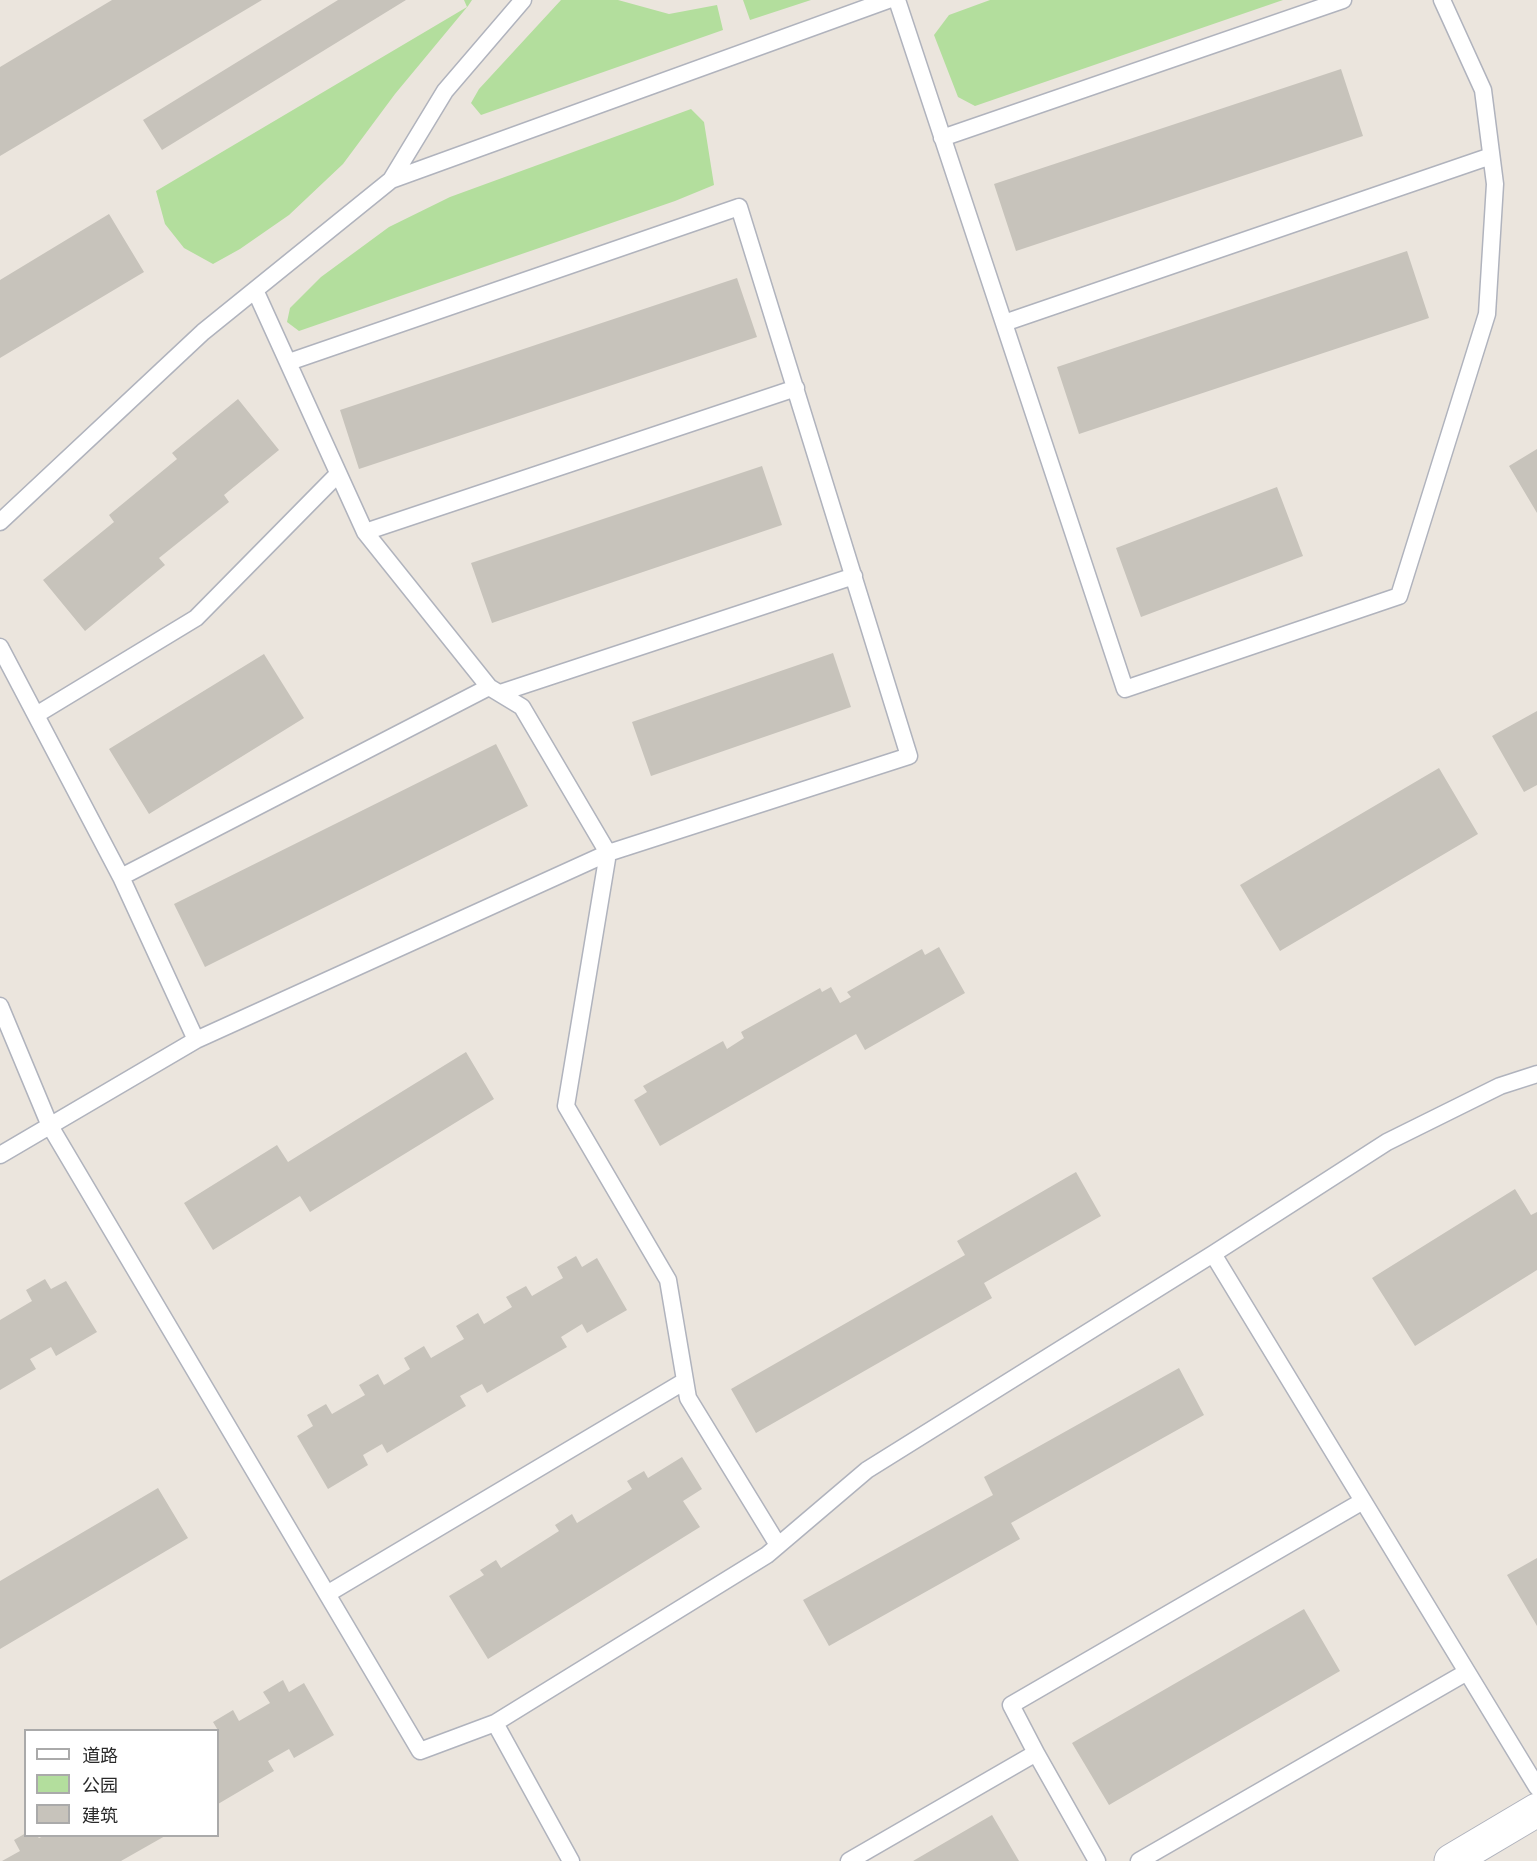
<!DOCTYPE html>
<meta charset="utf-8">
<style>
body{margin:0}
#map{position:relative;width:1537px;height:1861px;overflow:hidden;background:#ebe5dd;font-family:"Public Sans","Noto Sans SC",sans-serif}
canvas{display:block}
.legend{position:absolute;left:24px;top:1729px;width:195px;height:108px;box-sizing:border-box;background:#fff;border:2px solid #aaa;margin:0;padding:8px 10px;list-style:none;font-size:18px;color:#2a2a2a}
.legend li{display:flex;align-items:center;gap:12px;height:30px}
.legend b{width:30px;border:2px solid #aaa}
</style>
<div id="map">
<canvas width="1537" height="1861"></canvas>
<ul class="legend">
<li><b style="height:8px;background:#fff"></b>道路</li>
<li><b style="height:16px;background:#b3de9d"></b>公园</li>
<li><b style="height:16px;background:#c7c3bb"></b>建筑</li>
</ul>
</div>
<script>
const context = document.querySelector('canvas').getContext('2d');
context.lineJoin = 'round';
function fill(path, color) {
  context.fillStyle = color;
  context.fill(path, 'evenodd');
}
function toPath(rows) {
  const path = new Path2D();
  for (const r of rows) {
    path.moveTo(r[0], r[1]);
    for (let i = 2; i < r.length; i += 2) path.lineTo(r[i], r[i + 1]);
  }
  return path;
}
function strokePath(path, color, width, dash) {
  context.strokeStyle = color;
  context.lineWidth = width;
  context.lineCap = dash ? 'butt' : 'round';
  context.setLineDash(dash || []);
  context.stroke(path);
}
fill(toPath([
 [464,0,472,0,468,6,395,94,343,164,289,215,240,249,213,264,184,248,165,224,156,191,467,7],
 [561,0,618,0,669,14,717,5,723,30,481,115,471,103,479,89],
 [743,0,811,0,750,20],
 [990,0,1283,0,975,106,958,97,934,35,949,15],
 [691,109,704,122,714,185,675,201,299,331,287,322,290,308,321,277,389,227,450,197]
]), '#b3de9d');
fill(toPath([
 [112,0,262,0,0,156,0,67],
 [338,0,406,0,162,150,143,120],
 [1341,69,1363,136,1016,251,994,184],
 [109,214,144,272,0,358,0,280],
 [1407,251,1429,318,1079,434,1057,367],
 [737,278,757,337,359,469,340,410],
 [238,399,279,450,224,495,229,502,159,558,165,565,85,631,43,580,114,522,109,515,177,459,172,453],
 [1537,449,1537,513,1509,466],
 [762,466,782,525,492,623,471,563],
 [1277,487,1303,556,1141,617,1116,548],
 [833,653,851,707,651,776,632,722],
 [264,654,304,718,149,814,109,749],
 [1537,711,1537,785,1524,792,1492,736],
 [496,744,528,806,205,967,174,904],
 [1439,768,1478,834,1280,951,1240,885],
 [939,947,965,993,865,1050,856,1034,660,1146,634,1100,647,1092,643,1086,723,1041,727,1049,744,1038,741,1032,820,988,822,992,831,987,840,1003,851,997,847,992,922,949,925,955],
 [466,1052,494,1099,310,1212,300,1196,213,1250,184,1203,277,1145,288,1162],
 [1076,1172,1101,1216,984,1283,992,1298,756,1433,731,1389,965,1255,957,1241],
 [1515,1189,1531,1215,1537,1212,1537,1270,1415,1346,1372,1278],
 [576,1256,582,1267,597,1258,627,1310,587,1333,582,1324,561,1337,567,1347,487,1393,482,1384,460,1396,466,1406,387,1453,382,1444,363,1455,368,1465,328,1489,297,1436,313,1426,307,1415,326,1404,332,1414,365,1395,359,1385,378,1374,384,1385,410,1369,404,1358,424,1346,431,1358,464,1339,456,1326,478,1313,484,1324,512,1307,506,1297,526,1286,532,1296,563,1278,557,1267],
 [45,1279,51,1289,66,1281,97,1332,56,1356,51,1347,30,1359,36,1369,0,1390,0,1320,32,1301,26,1290],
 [1179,1368,1204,1415,1011,1523,1020,1539,829,1646,803,1600,993,1495,984,1477],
 [682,1457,702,1489,683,1501,700,1527,488,1659,449,1596,484,1575,480,1570,496,1560,501,1568,559,1531,555,1525,572,1514,577,1523,632,1489,627,1481,644,1471,648,1478],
 [158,1488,188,1538,0,1649,0,1581],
 [1537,1558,1537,1626,1507,1575],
 [1304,1609,1340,1671,1109,1805,1072,1743],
 [283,1680,289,1692,304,1683,334,1735,294,1758,289,1749,268,1761,274,1771,218,1804,219,1732,213,1722,233,1710,239,1721,270,1703,263,1692],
 [992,1815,1019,1861,913,1861],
 [26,1833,26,1836,37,1836,39,1838,44,1836,165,1836,121,1861,2,1861,20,1851,14,1840]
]), '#c7c3bb');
const service = toPath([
 [897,0,1125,689,1399,596,1487,314,1495,184,1483,90,1442,0],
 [942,138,1343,0],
 [391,180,888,0],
 [255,290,365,532,489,687,522,707,608,853,566,1106,668,1280,688,1398,778,1545],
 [1004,323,1491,156],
 [0,522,203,332,391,180,445,91,523,0],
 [365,532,796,388],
 [0,647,121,877,196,1040],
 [500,693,854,576],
 [36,715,196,618,338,474],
 [121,877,489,687],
 [0,1006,50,1126,420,1751,495,1723,767,1555,867,1470,1213,1254,1387,1142,1500,1086,1537,1074],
 [0,1155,196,1040,608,853,909,756,739,207,289,362],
 [1213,1254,1537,1787],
 [327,1594,685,1381],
 [495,1723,571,1861],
 [1036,1753,1011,1705,1363,1501],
 [849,1861,1036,1753,1097,1861],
 [1139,1861,1467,1672]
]);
const tertiary = toPath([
 [1451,1861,1537,1810]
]);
strokePath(service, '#b0b3bd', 19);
strokePath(tertiary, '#b0b3bd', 35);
strokePath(service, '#fff', 16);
strokePath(tertiary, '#fff', 33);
</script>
